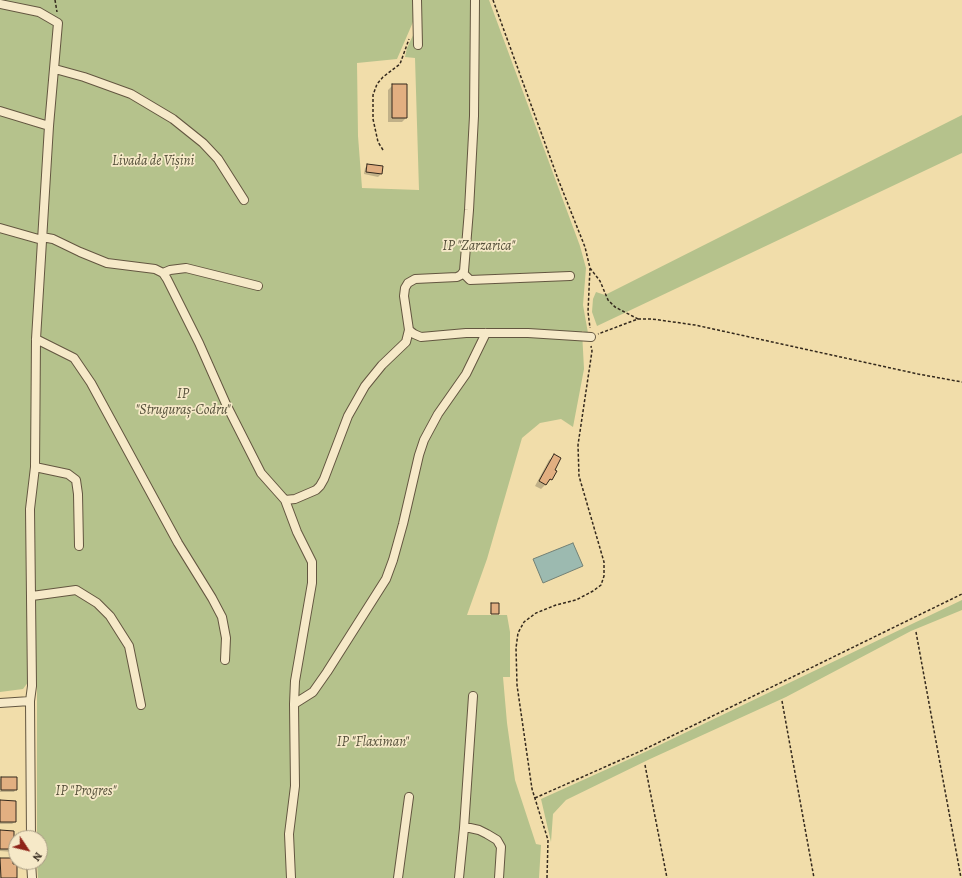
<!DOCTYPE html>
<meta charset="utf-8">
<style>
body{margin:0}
#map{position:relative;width:962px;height:878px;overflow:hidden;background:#f1ddaa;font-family:Alegreya,serif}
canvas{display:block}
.north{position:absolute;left:8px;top:830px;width:40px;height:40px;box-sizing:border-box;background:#f6e9c8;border:1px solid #a89c84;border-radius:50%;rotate:125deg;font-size:11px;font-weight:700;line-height:16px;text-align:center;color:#34291d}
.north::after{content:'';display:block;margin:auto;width:14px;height:18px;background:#8f2418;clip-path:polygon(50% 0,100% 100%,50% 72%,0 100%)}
</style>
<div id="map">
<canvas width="962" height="878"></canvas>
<div class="north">N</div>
</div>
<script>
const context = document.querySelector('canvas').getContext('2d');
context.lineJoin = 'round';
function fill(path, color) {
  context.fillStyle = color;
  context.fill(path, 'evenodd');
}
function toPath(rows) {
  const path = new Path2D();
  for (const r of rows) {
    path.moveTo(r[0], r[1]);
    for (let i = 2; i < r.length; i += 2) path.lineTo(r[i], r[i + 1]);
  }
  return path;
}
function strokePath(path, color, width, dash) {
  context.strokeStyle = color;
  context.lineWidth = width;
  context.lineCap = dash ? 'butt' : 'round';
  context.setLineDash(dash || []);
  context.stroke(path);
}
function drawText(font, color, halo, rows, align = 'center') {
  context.font = font + ' Alegreya,serif';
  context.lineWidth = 3.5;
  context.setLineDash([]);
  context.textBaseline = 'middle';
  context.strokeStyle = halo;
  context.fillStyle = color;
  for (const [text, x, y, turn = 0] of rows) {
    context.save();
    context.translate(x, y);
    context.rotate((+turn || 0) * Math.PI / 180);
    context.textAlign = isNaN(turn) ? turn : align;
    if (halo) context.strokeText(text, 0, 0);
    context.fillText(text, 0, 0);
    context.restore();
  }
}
fill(toPath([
 [0,0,413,0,413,22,397,59,357,63,358,136,362,188,419,190,415,58,405,57,407,48,416,29,416,47,422,46,421,0,489,0,580,246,586,268,583,305,588,333,582,331,584,369,573,427,561,419,540,423,522,438,487,559,467,615,507,615,510,632,510,677,503,677,507,723,515,780,536,844,541,845,539,878,38,878,37,862,40,862,40,838,37,838,37,680,29,681,23,689,0,692],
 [962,115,962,153,597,326,592,312,593,299,596,292,605,295],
 [962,600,962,610,911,631,786,697,650,759,566,800,553,814,551,842,541,799,645,752]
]), '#b5c28c');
const water = toPath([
 [573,543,583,566,543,583,533,559,573,543]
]);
fill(water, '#9cbab0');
strokePath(water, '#728075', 1);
fill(toPath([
 [393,85,406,118,402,122,388,122,388,90],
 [368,165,381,174,378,177,364,174,365,168],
 [554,456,553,470,551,479,541,489,535,486,549,460],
 [491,604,498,613,497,614,490,614],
 [1,778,16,789,14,792,0,792,0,779],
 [0,801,15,822,12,824,0,824],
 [0,831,13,840,16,840,16,849,13,852,0,851],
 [0,859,12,859,16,878,0,878]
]), '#0003');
const building = toPath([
 [392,84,407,84,407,118,392,118,392,84],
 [367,164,383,166,382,174,366,172,367,164],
 [554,454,561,458,555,470,557,471,552,480,550,479,546,485,539,481,554,454],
 [491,603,499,603,499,614,491,614,491,603],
 [1,777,17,777,17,790,1,790,1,777],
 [0,800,16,801,16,822,0,822,0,800],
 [0,830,14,831,14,839,16,839,16,849,0,849,0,830],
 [0,858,13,858,13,864,17,864,17,878,1,878,0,858]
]);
fill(building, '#e2af81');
strokePath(building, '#34291d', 1);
const street = toPath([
 [417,0,418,45],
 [0,4,39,12,58,23,49,126,36,339,35,467,30,509,32,686,30,701,31,838],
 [55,69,84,77,131,94,173,119,203,143,218,159,244,200],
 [0,111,49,126],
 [0,228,42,240],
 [42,237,53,239,80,252,107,263,155,269,163,273,167,279,199,343,226,404,261,473,285,500,297,532,312,562,312,583,295,681,294,704],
 [163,273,170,270,186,268,258,286],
 [463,273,470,280,570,276],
 [409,330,414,334,421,337,466,333,528,333,591,337],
 [36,339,74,358,91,383,178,543,212,598,222,617,226,638,225,660],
 [35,467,68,474,76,480,78,494,79,546],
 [285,500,295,499,316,490,320,486,324,479,348,416,365,386,382,365,406,342,409,330,404,296,405,288,408,283,415,279,457,277,461,275,464,271,469,210,474,116,475,0],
 [32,596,76,590,97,603,110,616,129,646,141,705],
 [0,703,30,701],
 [464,828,470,828,479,830,487,834,497,840,501,847,499,878],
 [31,862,32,878],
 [291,878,289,834,295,786,294,704,313,692,327,672,386,579,393,560,403,524,419,455,424,440,438,414,466,374,486,333],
 [398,878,409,797],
 [459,878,464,828,473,696]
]);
strokePath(street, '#635640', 10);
strokePath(toPath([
 [55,0,57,12],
 [493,0,558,179,585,247,590,268,588,312,590,328],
 [383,150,378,142,373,119,373,95,377,84,383,77,400,64,409,39],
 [590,268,600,281,608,300,615,307,638,319,598,334],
 [638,319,652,319,695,325,918,374,962,382],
 [916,632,961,878],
 [782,701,814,878],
 [645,765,667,878],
 [535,798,643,750,962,594],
 [547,878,548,840,532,789,517,685,516,648,518,633,524,622,536,613,556,605,576,600,593,591,601,585,604,576,604,562,579,476,578,445,592,351,591,346]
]), '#34291d', 1.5, [3, 2]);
strokePath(street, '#f6e9c8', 8);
drawText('italic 14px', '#544f39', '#f6e9c8', [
 ["Livada de Vișini",153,162],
 ["IP \"Zarzarica\"",479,247],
 ["IP",183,395],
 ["\"Struguraș-Codru\"",183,411],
 ["IP \"Flaximan\"",373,743],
 ["IP \"Progres\"",86,792]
]);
</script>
